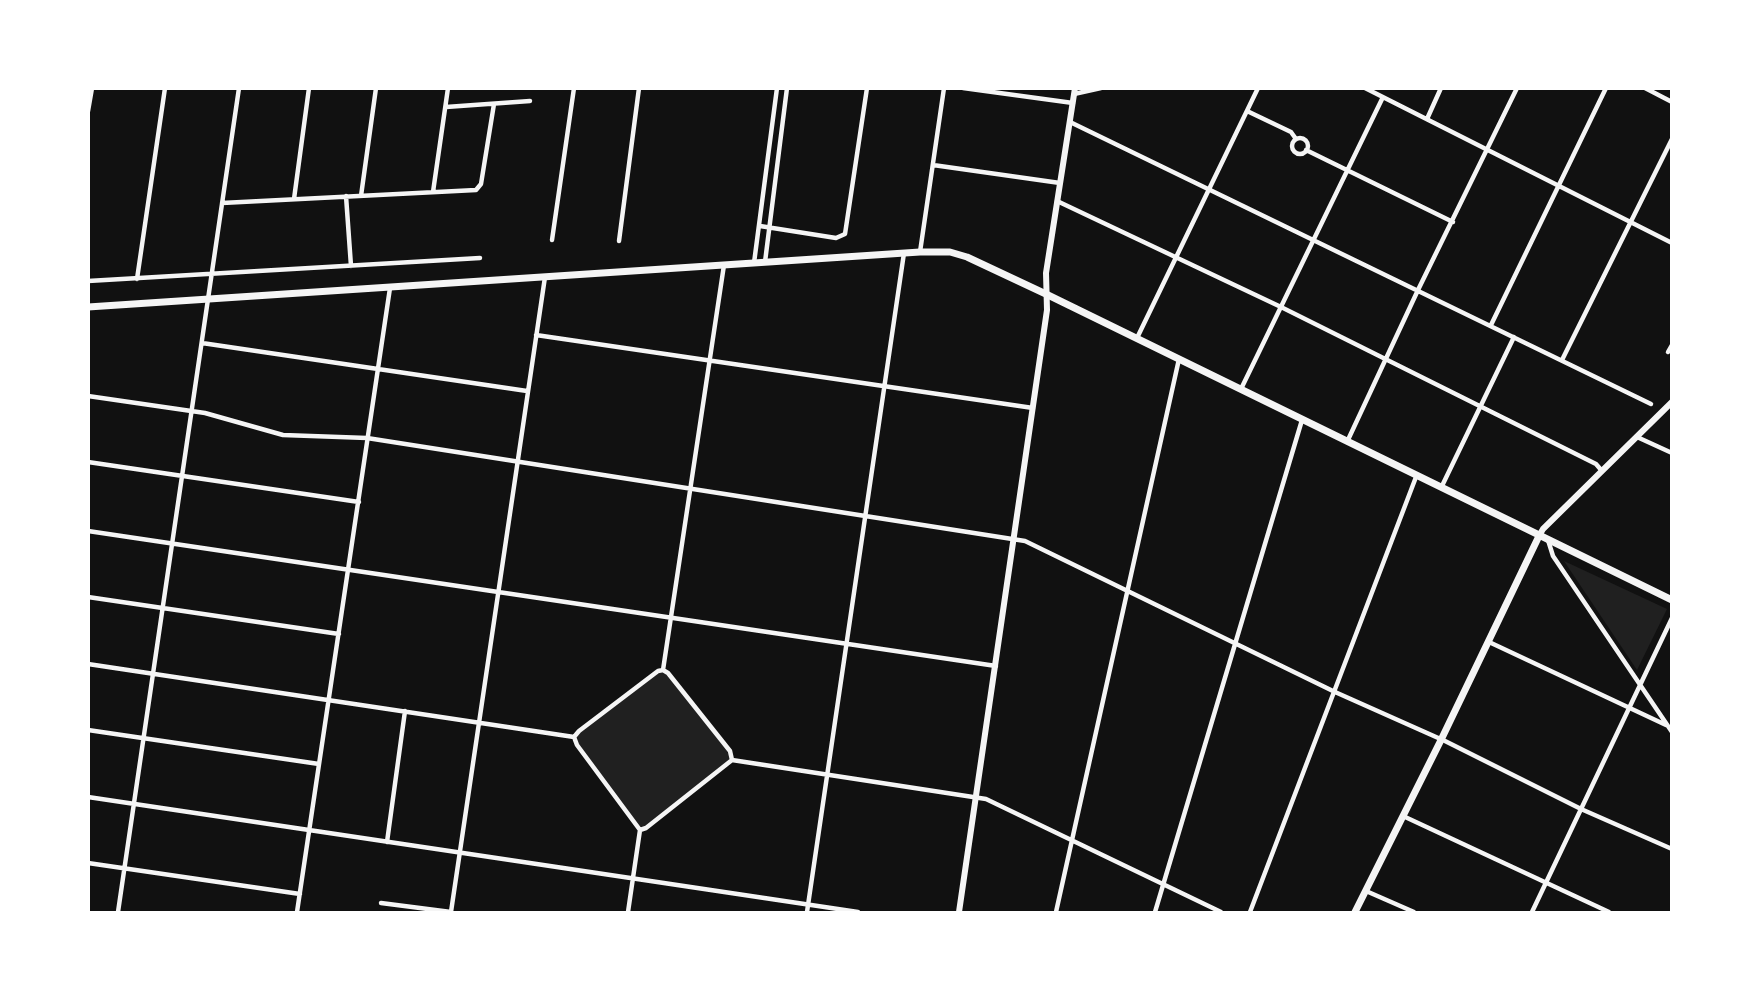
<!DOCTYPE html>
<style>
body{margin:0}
#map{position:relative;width:1760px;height:1001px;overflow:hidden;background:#111;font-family:Commissioner,sans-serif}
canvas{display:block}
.frame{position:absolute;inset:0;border:90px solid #fff;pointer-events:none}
</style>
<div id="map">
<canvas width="1760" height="1001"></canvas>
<div class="frame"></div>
</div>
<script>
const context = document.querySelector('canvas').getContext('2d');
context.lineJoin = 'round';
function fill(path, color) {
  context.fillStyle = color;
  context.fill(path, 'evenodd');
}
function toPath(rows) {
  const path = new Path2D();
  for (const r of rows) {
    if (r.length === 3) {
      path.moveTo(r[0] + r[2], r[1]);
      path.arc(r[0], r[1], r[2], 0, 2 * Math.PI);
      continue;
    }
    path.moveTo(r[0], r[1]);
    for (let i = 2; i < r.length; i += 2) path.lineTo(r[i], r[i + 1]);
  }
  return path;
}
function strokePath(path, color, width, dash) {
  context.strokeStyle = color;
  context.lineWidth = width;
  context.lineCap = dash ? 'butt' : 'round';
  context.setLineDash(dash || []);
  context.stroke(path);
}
fill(toPath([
 [1564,561,1667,609,1637,670],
 [663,670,730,751,732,760,640,830,574,737,579,731]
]), '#202020');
strokePath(toPath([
 [963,88,1073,103],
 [1365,88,1672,243],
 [1645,88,1672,102],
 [1074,94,1101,88],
 [446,107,530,101],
 [88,111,92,88],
 [1247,111,1291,132,1296,139],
 [1427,119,1441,88],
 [1070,122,1651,404],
 [1300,146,8],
 [1306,150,1453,222],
 [933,165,1060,183],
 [433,192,448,88],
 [346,196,351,266],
 [361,196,376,88],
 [294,199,309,88],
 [1057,201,1281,307,1596,464,1602,471],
 [222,203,476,190,481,184,494,104],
 [760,226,836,238,845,234,867,88],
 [552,240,574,88],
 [619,241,639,88],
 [920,252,944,88],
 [765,262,787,88],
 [754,263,777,88],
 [137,279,165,88],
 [88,281,480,258],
 [1491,325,1606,88],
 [536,335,1033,408],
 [1137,338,1258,88],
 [202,343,527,391],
 [1668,352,1672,345],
 [1562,360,1672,139],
 [1241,389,1383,97],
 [88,396,205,413,283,435,367,438,1025,541,1335,692,1445,741,1581,809,1672,849],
 [1637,437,1672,453],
 [1347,442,1418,290,1517,88],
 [88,462,359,502],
 [1441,488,1514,337],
 [88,531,996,666],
 [1548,540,1553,556,1672,732],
 [88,597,339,634],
 [1489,642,1666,725],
 [88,664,574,737],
 [663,670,724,265],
 [663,670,668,673,730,751,732,760],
 [88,730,319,764],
 [574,737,577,745,640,830],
 [574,737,579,731,658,671,663,670],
 [732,760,986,799,1221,912],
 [88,797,858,912],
 [1403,816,1609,912],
 [640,830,646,828,732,760],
 [387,842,405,711],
 [88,863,300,894],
 [1366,891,1414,912],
 [381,903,451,912,545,277],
 [118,912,239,88],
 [297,912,390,288],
 [628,912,640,830],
 [807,912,904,253],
 [1056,912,1179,359],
 [1155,912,1302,420],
 [1250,912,1416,477],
 [1532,912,1672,618]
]), '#f5f5f5', 4.5);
strokePath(toPath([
 [1539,536,1543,529,1672,402],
 [959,912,1047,310,1046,273,1075,88]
]), '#f5f5f5', 6);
strokePath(toPath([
 [88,307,920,252,950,252,967,257,1048,295,1672,600],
 [1355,912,1441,740,1539,536]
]), '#f5f5f5', 7);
</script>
